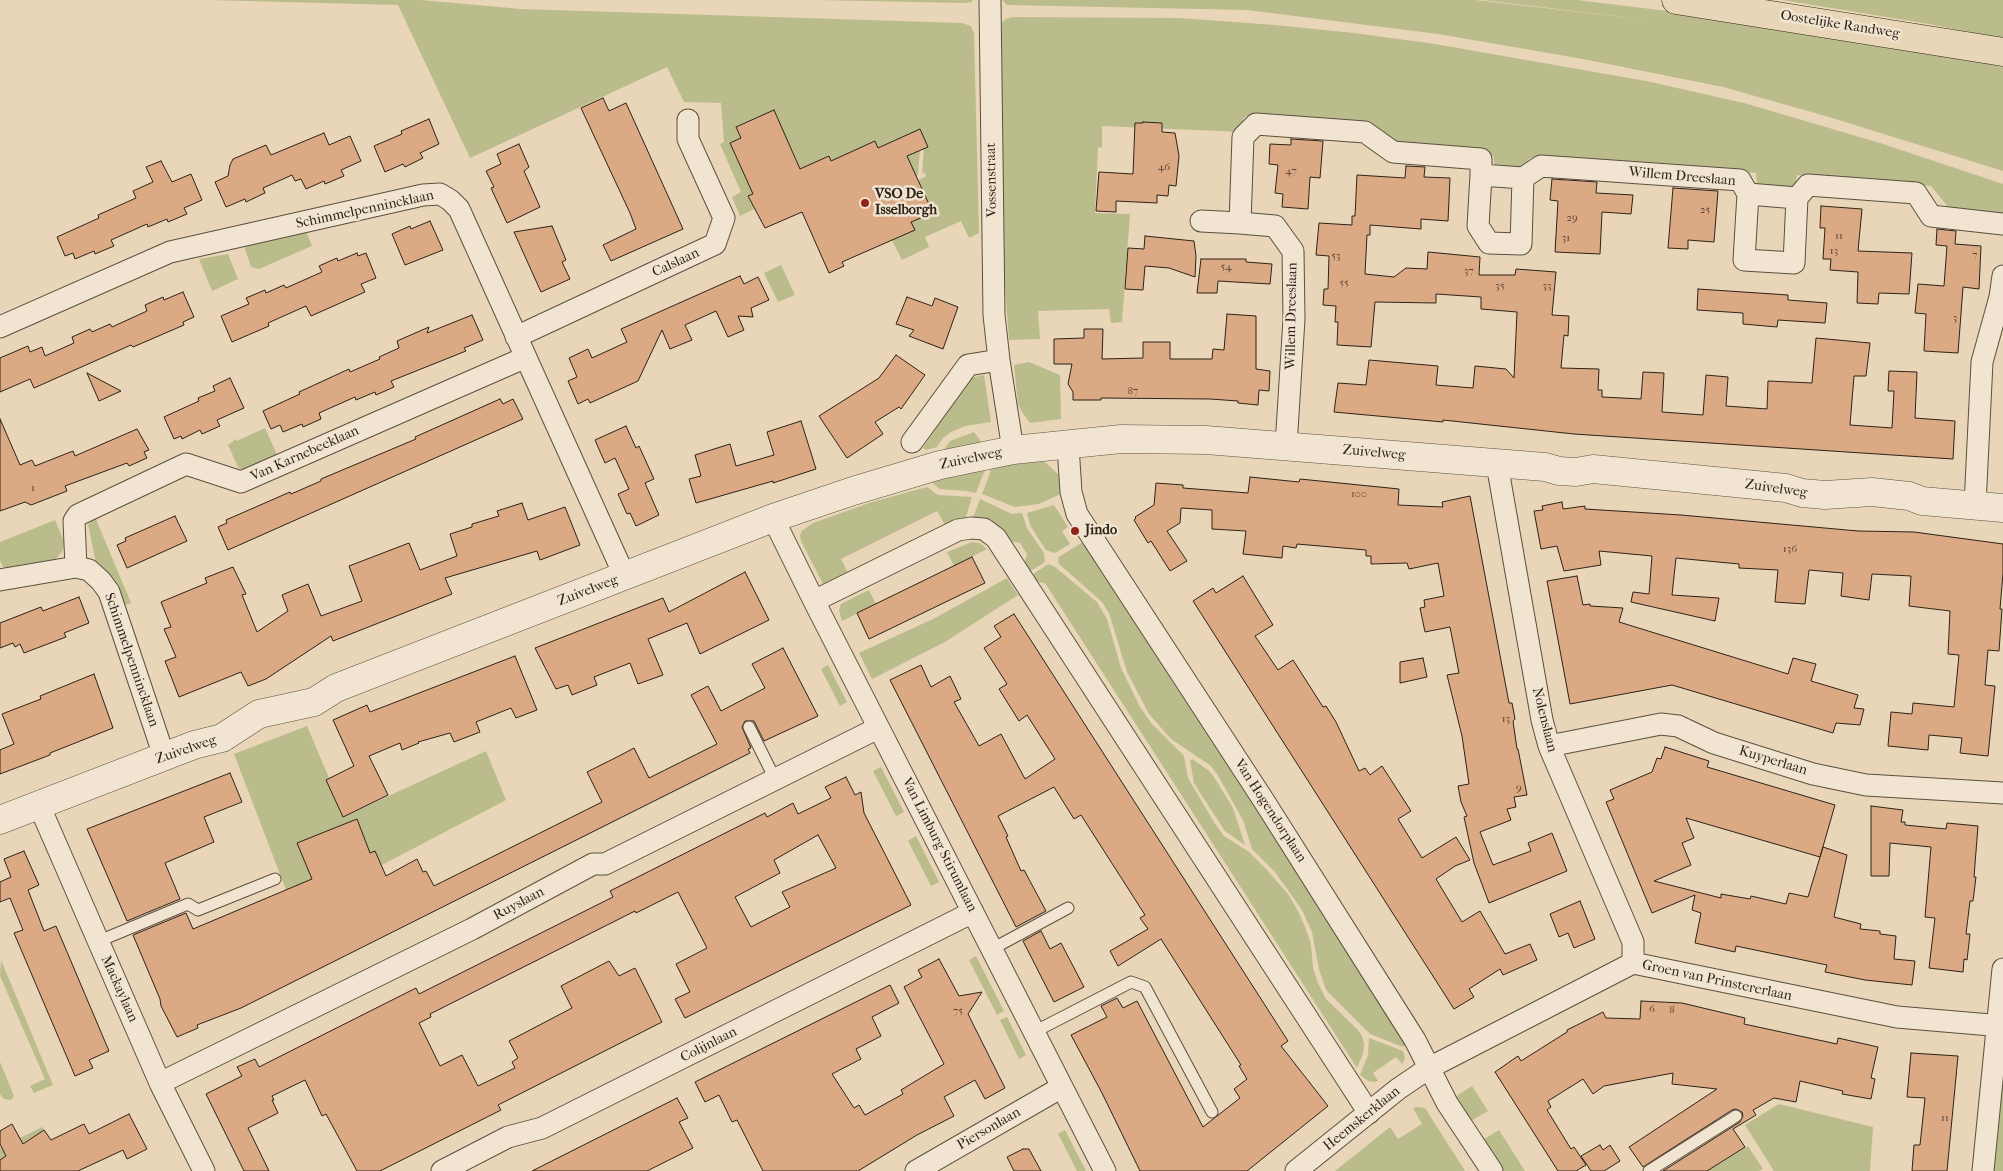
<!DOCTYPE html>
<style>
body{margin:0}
canvas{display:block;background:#e9d5b7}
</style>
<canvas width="2003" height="1171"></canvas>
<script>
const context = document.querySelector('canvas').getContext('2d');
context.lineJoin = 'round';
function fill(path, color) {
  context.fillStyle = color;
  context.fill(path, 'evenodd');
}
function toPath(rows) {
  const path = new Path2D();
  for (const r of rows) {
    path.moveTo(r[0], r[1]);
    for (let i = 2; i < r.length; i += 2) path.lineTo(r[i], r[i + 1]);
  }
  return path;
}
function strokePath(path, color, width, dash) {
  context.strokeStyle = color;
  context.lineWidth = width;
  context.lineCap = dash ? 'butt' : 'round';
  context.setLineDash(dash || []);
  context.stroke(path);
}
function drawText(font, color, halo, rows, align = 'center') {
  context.font = font + ' "IM FELL French Canon",serif';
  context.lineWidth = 5;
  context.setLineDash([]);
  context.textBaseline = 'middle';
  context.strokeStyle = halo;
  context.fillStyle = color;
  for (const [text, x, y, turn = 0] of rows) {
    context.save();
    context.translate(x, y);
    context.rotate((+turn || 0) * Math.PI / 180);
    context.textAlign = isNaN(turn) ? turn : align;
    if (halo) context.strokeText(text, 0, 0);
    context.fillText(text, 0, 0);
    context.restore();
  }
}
fill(toPath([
 [209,0,421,0,521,9,962,23,971,26,974,34,979,233,969,238,961,221,925,237,929,247,902,260,890,236,915,182,926,176,924,172,922,173,924,148,920,149,918,175,914,177,749,197,754,209,740,216,732,197,741,192,720,144,724,142,721,103,684,102,667,67,470,158,398,5],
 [816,0,972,0,972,2,964,3],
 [1002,0,1475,0,1657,21,1483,0,1577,0,1676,12,1964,59,2003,67,2003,171,1829,117,1723,87,1583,59,1438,34,1247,10,1007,5],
 [1782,0,2003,0,2003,39,1929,24],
 [1012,17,1180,18,1275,25,1354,33,1435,44,1646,81,1744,103,1880,143,2003,184,2003,215,1948,207,1931,186,1797,175,1795,187,1757,185,1756,173,1530,158,1523,168,1495,168,1493,155,1394,146,1372,128,1246,116,1243,119,1241,132,1102,126,1102,147,1098,148,1095,213,1130,214,1122,322,1111,323,1109,309,1038,311,1040,339,1009,340,1005,286,999,287,996,70,1001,23,1006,19],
 [306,231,312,246,259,269,251,267,244,246],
 [228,254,238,279,212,291,199,259],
 [781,265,795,295,778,302,764,273],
 [1029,362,1060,375,1061,419,1030,423,1022,412,1018,404,1014,365],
 [984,375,991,422,965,426,951,432,943,438,937,447,926,450,923,448,970,378],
 [265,428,278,457,243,471,238,467,228,445,236,439,237,441],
 [974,432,982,443,942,453,950,441],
 [1038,459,1046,463,1061,477,1063,493,1039,504,1015,507,982,494,993,465],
 [986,467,976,493,966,491,940,489,931,482,964,471],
 [927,487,938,495,972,497,966,517,946,527,937,511,841,559,849,575,829,584,823,584,801,541,800,535,802,531,813,523,872,502],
 [980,499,1012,514,1022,513,1027,528,1044,553,1045,561,1042,564,1029,572,1024,565,1027,554,1020,543,1009,541,973,518],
 [1054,505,1068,527,1062,531,1070,544,1055,553,1046,550,1038,538,1030,525,1027,513],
 [95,517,131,603,125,605,123,604,110,575,96,563,88,524],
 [55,520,64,541,63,550,57,558,48,563,9,569,4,568,0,561,0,542],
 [1086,540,1407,1044,1403,1047,1370,1034,1326,990,1319,969,1312,932,1302,910,1275,872,1252,849,1243,820,1217,774,1211,766,1171,739,1149,714,1127,672,1109,613,1102,602,1058,563,1059,557],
 [972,542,980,543,987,549,954,566,947,552],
 [1048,564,1055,567,1097,602,1107,619,1121,668,1140,707,1152,724,1184,756,1188,778,1214,822,1224,836,1249,852,1266,869,1288,894,1298,911,1306,929,1311,944,1313,968,1318,983,1326,999,1358,1030,1362,1036,1364,1044,1363,1054,1357,1068,1045,583,1035,581,1032,575],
 [1007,578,1018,595,945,642,872,679,859,653,935,618],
 [869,590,876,604,842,621,839,610,841,604],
 [828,665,847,702,840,706,821,669],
 [307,726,329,778,326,780,343,817,486,751,506,800,376,868,286,890,234,754],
 [1192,759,1208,770,1214,777,1233,808,1245,845,1225,831,1202,796,1194,783,1190,761],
 [881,767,904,812,896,816,873,771],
 [916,836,939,882,931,886,908,841],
 [976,956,1004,1011,997,1015,969,960],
 [1,960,53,1085,34,1093,30,1086,45,1079,0,976],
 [1007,1017,1026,1055,1019,1059,1000,1020],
 [1369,1038,1403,1051,1405,1058,1402,1064,1396,1057,1373,1073,1378,1081,1374,1082,1368,1081,1360,1075,1368,1055],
 [2003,1044,2003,1171,1989,1171],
 [0,1062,14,1096,11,1100,4,1099,0,1094],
 [1472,1086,1488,1111,1471,1121,1455,1097],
 [1779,1104,1873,1127,1870,1171,1774,1171,1745,1125],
 [1418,1107,1425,1108,1465,1171,1335,1171,1390,1127,1398,1139,1422,1124,1413,1108],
 [42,1127,44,1130,0,1160,0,1148],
 [1065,1130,1086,1171,1077,1171,1058,1134],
 [1499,1130,1525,1171,1504,1171,1484,1139],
 [1748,1146,1763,1169,1759,1171,1707,1171]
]), '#bbbc8c');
const building = toPath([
 [603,98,609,111,626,103,683,229,611,261,603,245,636,229,630,213,581,108,603,98],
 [774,110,800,169,829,156,831,161,875,141,878,148,920,129,928,147,907,156,933,213,911,222,915,230,842,262,844,266,829,273,802,212,765,228,748,196,753,194,730,143,741,138,736,127,774,110],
 [429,119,439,144,420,153,423,158,405,167,403,164,385,172,374,146,402,134,401,131,429,119],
 [1143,122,1162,123,1162,132,1175,133,1179,156,1176,186,1169,185,1168,196,1157,195,1157,203,1116,201,1116,212,1096,211,1099,172,1133,174,1135,123,1143,123,1143,122],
 [324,133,329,145,350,136,361,161,341,170,344,176,325,184,324,181,306,189,301,179,295,181,292,175,263,188,265,193,246,202,245,199,226,207,215,182,228,176,230,165,233,159,266,145,271,155,324,133],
 [1291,139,1323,141,1320,178,1310,177,1308,209,1282,207,1283,194,1275,193,1278,165,1269,164,1270,144,1291,145,1291,139],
 [519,144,529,167,524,171,540,207,507,223,491,188,494,187,486,171,501,164,497,154,519,144],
 [161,161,172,182,191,174,202,200,184,208,187,214,168,222,167,219,148,227,147,224,111,240,114,246,95,254,94,251,75,259,73,253,65,256,57,237,99,218,98,215,136,198,133,191,153,182,146,167,161,161],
 [1406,166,1425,167,1424,177,1450,178,1448,221,1421,219,1421,229,1370,225,1370,235,1367,235,1365,274,1394,277,1406,268,1427,269,1428,252,1480,257,1479,275,1515,275,1516,269,1556,272,1552,315,1569,316,1568,336,1564,335,1561,368,1599,369,1598,390,1602,390,1602,397,1641,399,1643,372,1664,373,1662,412,1703,415,1706,375,1728,377,1726,406,1767,409,1768,381,1812,383,1816,338,1870,343,1866,376,1854,376,1850,425,1892,428,1894,391,1888,391,1889,371,1917,372,1915,418,1955,421,1953,459,1574,434,1443,420,1443,422,1334,412,1338,383,1366,385,1369,360,1438,366,1436,385,1473,388,1475,366,1506,369,1514,378,1517,312,1481,309,1481,297,1436,294,1436,303,1375,302,1371,347,1337,345,1338,322,1335,322,1336,306,1323,305,1324,289,1328,289,1329,256,1316,255,1319,223,1352,225,1352,216,1355,216,1357,175,1405,178,1406,166],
 [1552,179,1597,182,1596,193,1633,195,1631,214,1602,212,1600,254,1555,252,1558,201,1550,200,1552,179],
 [1673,188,1718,191,1714,242,1688,240,1688,249,1668,248,1673,188],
 [1821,206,1862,209,1858,251,1912,253,1909,294,1879,293,1878,304,1857,303,1858,272,1830,270,1831,259,1823,259,1825,228,1820,228,1821,206],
 [430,221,443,250,405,265,392,234,410,226,411,229,430,221],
 [552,226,566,260,562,262,570,279,541,292,514,232,552,226],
 [1937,229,1956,231,1955,244,1981,246,1979,289,1963,287,1958,353,1924,351,1926,314,1915,313,1918,284,1944,286,1947,246,1936,245,1937,229],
 [1145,236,1194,241,1196,256,1195,277,1169,268,1145,266,1143,290,1125,289,1128,248,1144,249,1145,236],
 [357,253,358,256,366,253,376,278,361,284,365,292,311,316,306,306,268,323,269,326,232,342,221,316,249,304,246,298,265,290,266,293,284,285,286,288,322,272,319,266,337,258,338,261,357,253],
 [1201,259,1246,259,1246,262,1272,264,1270,284,1218,281,1217,293,1197,293,1201,259],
 [740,276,744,284,758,277,769,300,751,308,753,317,738,316,744,330,728,337,716,311,685,325,692,340,670,349,662,330,638,381,590,403,588,399,578,404,568,381,577,377,569,358,588,349,592,358,627,342,621,329,740,276],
 [1698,289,1788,295,1788,300,1827,303,1825,323,1778,320,1777,327,1743,324,1743,313,1697,310,1698,289],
 [183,292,194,317,183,322,184,325,133,347,131,345,34,388,30,379,0,392,0,358,28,346,30,352,42,347,45,356,74,343,72,337,90,329,92,332,110,324,112,327,147,311,145,305,163,297,164,300,183,292],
 [907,297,932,306,935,298,958,307,943,349,909,336,914,330,896,324,907,297],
 [1227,314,1256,316,1256,369,1270,371,1269,391,1259,390,1258,405,1238,403,1238,401,1210,399,1101,398,1101,400,1073,400,1073,392,1068,384,1072,364,1054,364,1054,339,1084,338,1084,329,1103,329,1102,359,1143,358,1143,342,1170,342,1170,359,1212,359,1213,349,1224,350,1227,314],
 [472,315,483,340,464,348,466,351,391,381,394,387,376,395,375,392,356,400,355,397,319,413,321,419,303,427,302,424,283,432,280,425,271,429,263,411,300,394,299,392,349,369,350,372,380,359,379,357,399,348,397,341,429,327,427,333,472,315],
 [896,355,925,375,901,409,899,407,875,422,883,434,847,458,819,416,879,378,896,355],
 [87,373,121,391,99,401,87,373],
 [230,378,244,408,217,420,220,426,202,434,200,430,182,439,181,436,174,439,164,417,199,401,198,398,215,391,213,386,230,378],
 [500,399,503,404,513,399,523,419,228,550,218,527,227,523,226,520,290,492,291,494,321,481,321,479,416,439,415,437,500,399],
 [0,419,20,465,32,460,35,466,73,451,75,456,137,429,149,450,144,452,147,458,129,466,127,463,65,486,67,491,31,505,25,502,0,511,0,419],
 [801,421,816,469,773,483,773,481,696,503,689,479,701,476,695,455,730,444,736,466,774,455,767,432,801,421],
 [626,426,636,448,639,446,654,479,645,483,659,515,636,526,630,513,627,514,618,494,629,489,615,458,605,463,595,440,626,426],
 [1250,477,1299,482,1300,479,1399,489,1398,505,1443,507,1442,502,1470,496,1509,703,1512,703,1515,719,1513,721,1517,749,1518,749,1527,795,1514,797,1516,807,1507,809,1511,820,1480,832,1493,865,1531,851,1528,843,1552,833,1567,871,1489,903,1474,863,1464,817,1467,816,1461,802,1458,786,1469,784,1462,736,1447,675,1459,673,1450,627,1425,632,1420,608,1425,607,1424,600,1444,596,1438,563,1409,569,1407,563,1371,564,1371,556,1366,556,1366,550,1297,544,1296,548,1283,546,1282,558,1243,554,1246,531,1212,529,1212,510,1181,508,1180,523,1167,531,1187,561,1170,571,1151,541,1148,543,1134,520,1136,518,1135,517,1154,505,1156,483,1183,485,1183,488,1248,493,1250,477],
 [1562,502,1563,509,1585,506,1585,509,1681,515,1858,531,1914,532,2003,544,2003,573,2000,609,2002,609,1999,651,1988,650,1985,685,1995,686,1988,756,1960,753,1962,738,1929,735,1928,750,1888,746,1891,712,1912,714,1913,703,1954,707,1959,655,1948,654,1950,611,1909,606,1911,576,1872,574,1869,600,1841,596,1843,573,1809,570,1805,604,1775,602,1778,570,1739,568,1739,564,1676,558,1672,595,1719,598,1715,621,1631,602,1633,592,1649,594,1652,556,1599,551,1601,565,1564,571,1557,546,1541,549,1534,511,1543,510,1542,506,1562,502],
 [522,503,528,520,565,507,580,545,540,560,537,551,445,578,452,594,333,641,331,636,266,679,248,686,241,672,179,697,165,661,176,657,164,629,171,627,161,602,207,583,205,578,233,567,246,594,242,595,257,632,288,611,282,595,308,584,321,616,362,601,349,566,409,543,420,570,457,556,450,534,472,527,472,524,499,516,497,511,522,503],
 [175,516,187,541,127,568,117,545,126,541,125,538,175,516],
 [972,557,985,583,869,639,857,613,972,557],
 [745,572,769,620,700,654,687,623,648,639,663,675,638,684,630,663,594,677,597,685,572,695,568,685,556,689,535,648,663,598,669,612,745,572],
 [1243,576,1273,625,1255,636,1278,670,1293,660,1323,707,1326,706,1336,722,1359,771,1365,768,1370,775,1382,766,1411,811,1398,819,1422,858,1456,837,1470,860,1455,866,1436,879,1462,922,1480,911,1505,954,1530,944,1537,960,1503,975,1500,969,1469,989,1474,997,1454,1009,1193,601,1213,588,1216,593,1243,576],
 [1577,576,1583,605,1590,604,1590,606,1623,608,1619,622,1788,674,1793,658,1816,664,1811,681,1858,695,1854,708,1864,709,1860,725,1836,723,1833,733,1672,685,1570,704,1547,581,1577,576],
 [79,597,89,623,64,633,66,637,24,653,20,644,15,647,13,643,0,648,0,623,41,607,43,611,79,597],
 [1014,614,1288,1041,1281,1046,1328,1106,1247,1171,1140,1171,1102,1093,1071,1035,1107,1017,1101,1006,1117,998,1123,1008,1137,1001,1203,1127,1240,1098,1234,1089,1247,1079,1239,1066,1241,1065,1161,939,1118,966,1110,951,1148,929,1140,918,1145,915,1081,815,1074,819,1054,787,998,816,1008,836,1006,837,1021,871,1024,870,1046,911,1016,927,890,680,921,665,931,687,950,676,961,699,954,702,979,746,1001,734,1025,779,1055,759,1027,715,1019,721,999,689,1007,684,984,648,1001,637,994,626,1014,614],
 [783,648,818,716,764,741,754,721,745,721,742,727,751,748,748,749,750,753,241,1008,197,1025,198,1028,177,1037,161,1006,160,999,133,935,186,913,193,929,312,879,297,843,357,819,370,853,375,851,386,876,417,859,423,872,426,871,434,886,602,802,587,772,619,756,634,748,649,778,717,744,691,695,708,686,721,711,765,688,752,664,783,648],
 [515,656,537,710,516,718,511,708,476,722,480,732,454,742,450,733,418,742,419,743,402,750,400,743,369,756,388,795,343,817,326,780,354,766,333,720,367,705,370,712,515,656],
 [1423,658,1427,677,1400,683,1400,662,1423,658],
 [94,674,113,728,50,753,50,755,0,774,0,750,14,744,2,714,41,699,40,696,94,674],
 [1665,747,1709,761,1707,767,1835,805,1820,857,1686,818,1694,838,1682,843,1691,865,1654,881,1721,898,1721,894,1750,899,1751,896,1786,904,1789,893,1808,897,1823,847,1847,855,1834,917,1861,924,1860,929,1880,931,1880,934,1896,936,1894,959,1915,961,1912,985,1865,980,1825,972,1827,965,1736,946,1735,952,1695,943,1701,913,1692,910,1695,895,1652,913,1606,802,1614,799,1610,790,1652,772,1657,758,1661,759,1665,747],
 [230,773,242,802,204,817,214,842,165,863,180,899,127,921,87,829,230,773],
 [846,777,855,795,861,792,864,813,911,905,685,1018,675,999,690,992,676,964,707,948,678,892,636,913,635,911,430,1014,431,1017,419,1023,440,1066,462,1055,478,1086,515,1068,512,1062,518,1058,509,1041,572,1008,561,986,609,961,619,976,635,968,662,1022,498,1105,501,1110,380,1171,357,1171,326,1114,322,1116,305,1080,272,1096,274,1100,272,1100,278,1113,248,1128,269,1171,244,1171,206,1094,242,1076,237,1067,255,1059,259,1067,416,988,419,994,613,897,610,891,765,813,767,817,793,803,798,814,831,798,825,787,846,777],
 [818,835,836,868,782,892,790,907,751,927,735,897,780,873,774,860,818,835],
 [1871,806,1903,810,1901,822,1905,822,1905,825,1946,829,1947,823,1978,826,1974,877,1976,877,1973,901,1970,901,1966,934,1970,934,1967,960,1964,959,1963,972,1929,968,1935,918,1925,917,1931,847,1890,843,1889,876,1871,876,1871,806],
 [24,851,39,885,28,890,44,931,56,926,109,1051,89,1060,93,1068,75,1076,14,933,23,930,10,898,0,902,0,882,11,877,4,859,24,851],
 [1580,901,1595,939,1574,948,1568,933,1559,937,1550,914,1580,901],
 [1041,931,1050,949,1061,943,1084,987,1054,1002,1023,941,1041,931],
 [939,959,959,996,982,992,968,1014,1005,1088,985,1099,975,1080,944,1097,954,1116,917,1135,858,1171,763,1171,737,1120,732,1122,719,1095,705,1102,695,1082,890,985,899,1003,872,1017,881,1036,856,1049,861,1059,832,1074,854,1108,859,1105,865,1115,903,1094,901,1090,944,1064,904,987,922,977,918,970,939,959],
 [1641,1001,1682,1003,1745,1018,1744,1024,1837,1044,1838,1038,1878,1047,1871,1078,1875,1079,1871,1099,1842,1094,1843,1091,1800,1081,1796,1102,1774,1098,1753,1110,1756,1115,1733,1129,1745,1147,1707,1171,1663,1171,1740,1122,1743,1116,1742,1112,1736,1109,1732,1110,1643,1167,1629,1147,1717,1089,1672,1084,1673,1073,1604,1086,1593,1094,1583,1079,1548,1101,1551,1107,1547,1110,1571,1149,1574,1147,1586,1165,1576,1171,1558,1171,1495,1072,1518,1056,1521,1061,1567,1032,1567,1030,1603,1012,1606,1018,1640,1019,1641,1001],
 [1911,1053,1958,1056,1947,1171,1912,1171,1914,1145,1920,1145,1925,1098,1907,1097,1911,1053],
 [677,1098,688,1118,679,1122,693,1148,647,1171,532,1171,677,1098],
 [129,1114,147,1149,127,1159,123,1150,78,1171,0,1171,0,1160,6,1156,0,1144,0,1131,12,1124,23,1144,44,1130,51,1140,84,1124,89,1134,129,1114],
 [1600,1145,1603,1150,1610,1145,1620,1161,1604,1171,1591,1171,1581,1156,1600,1145],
 [1023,1149,1029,1149,1041,1171,1014,1171,1007,1157,1023,1149]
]);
fill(building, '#dca985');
strokePath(building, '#2c2318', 1);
const service = toPath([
 [749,727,775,779],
 [99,941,188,904,198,910,275,879],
 [992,949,1068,908],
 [1034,1032,1131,982,1145,987,1212,1112],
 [1649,1171,1736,1116]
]);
const minor = toPath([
 [990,0,994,315,999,360,1013,450],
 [1481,175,1478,226,1489,243,1521,244,1523,178],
 [1748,194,1744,260,1794,263,1797,198],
 [1201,221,1240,223],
 [0,327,170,252,423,195,440,194,450,200,459,209,625,577],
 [516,337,715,244,724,218,688,139,688,120],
 [912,442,968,365,999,360],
 [1068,446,1071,492,1077,514,1264,801,1415,1040,1447,1103,1492,1171],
 [1286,446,1294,319,1293,251,1275,226,1240,223,1243,137,1256,124,1365,132,1393,152,1481,159,1481,175,1523,178,1541,166,1740,180,1748,194,1797,198,1808,185,1916,193,1931,216,2003,224],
 [1497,464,1542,720,1549,746,1633,942,1633,963],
 [1975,505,1982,362,2000,297,2003,276],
 [773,518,814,601,1105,1171],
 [76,567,74,521,78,515,186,464,241,482,524,358],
 [0,580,76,567,89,570,101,581,109,592,164,756],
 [814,601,958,530,971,528,984,529,996,538,1369,1113],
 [1549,746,1661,724,1678,726,1714,743,1813,774,1866,785,2003,793],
 [39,805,160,1083,204,1171],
 [160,1083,472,929,593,864,605,864,878,728],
 [442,1171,508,1137,542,1128,973,912],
 [916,1171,1062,1087],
 [1296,1171,1398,1089,1429,1068,1633,963,1897,1017,2003,1026],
 [1983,1171,2003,969]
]);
const tertiary = toPath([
 [0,820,194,745,222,738,259,714,314,702,336,688,773,518,853,491,940,465,1013,450,1121,439,1206,440,1545,467,1559,471,1576,472,1593,469,1786,488,1802,493,1825,495,1872,492,1909,496,1922,501,2003,508]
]);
const primary = toPath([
 [1676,0,2003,52]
]);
strokePath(service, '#5b5040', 13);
strokePath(minor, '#5b5040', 23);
strokePath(tertiary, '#5b5040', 29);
strokePath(primary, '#2c2318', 29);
strokePath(service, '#f1e4d0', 11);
strokePath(minor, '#f1e4d0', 21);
strokePath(tertiary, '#f1e4d0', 28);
strokePath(primary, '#e9d5b7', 28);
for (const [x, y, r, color] of [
 [865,203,5,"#8f2418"],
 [1075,531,5,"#8f2418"]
]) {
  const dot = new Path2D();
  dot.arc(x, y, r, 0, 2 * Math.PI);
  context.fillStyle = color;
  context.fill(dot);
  strokePath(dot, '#f1e4d0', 2);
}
drawText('11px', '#584433', null, [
 ["46",1164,167],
 ["47",1291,171],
 ["25",1705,210],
 ["29",1572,218],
 ["11",1839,236],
 ["31",1566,238],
 ["13",1834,251],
 ["7",1975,255],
 ["53",1336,256],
 ["54",1226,267],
 ["37",1469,271],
 ["55",1344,283],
 ["35",1500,286],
 ["33",1547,286],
 ["3",1955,318],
 ["87",1133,391],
 ["1",33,488],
 ["100",1359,494],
 ["136",1790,549],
 ["13",1506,719],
 ["9",1519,788],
 ["6",1652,1009],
 ["8",1672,1010],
 ["75",958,1011],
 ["11",1945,1118]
]);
drawText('14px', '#2c2318', '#f1e4d0', [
 ["Oostelijke Randweg",1840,25,9],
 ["Willem Dreeslaan",1682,177,5],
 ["Vossenstraat",992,180,-91],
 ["Schimmelpennincklaan",365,210,-12],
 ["Calslaan",676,263,-25],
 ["Willem Dreeslaan",1292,316,-89],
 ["Zuivelweg",1374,453,5],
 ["Van Karnebeeklaan",305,454,-24],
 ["Zuivelweg",971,459,-12],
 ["Zuivelweg",1776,489,8],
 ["Zuivelweg",588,591,-21],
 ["Schimmelpennincklaan",131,660,71],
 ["Nolenslaan",1544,720,76],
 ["Zuivelweg",186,750,-19],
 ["Kuyperlaan",1773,761,17],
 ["Van Hogendorplaan",1270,811,57],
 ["Van Limburg Stirumlaan",939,845,63],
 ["Ruyslaan",519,904,-28],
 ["Groen van Prinstererlaan",1717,981,12],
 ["Mackaylaan",119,989,66],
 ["Colijnlaan",709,1045,-27],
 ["Heemskerklaan",1362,1119,-39],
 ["Piersonlaan",989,1129,-30]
]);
drawText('bold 14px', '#2c2318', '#f1e4d0', [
 ["VSO De",875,195],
 ["Isselborgh",875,211],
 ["Jindo",1085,531]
], 'left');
</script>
